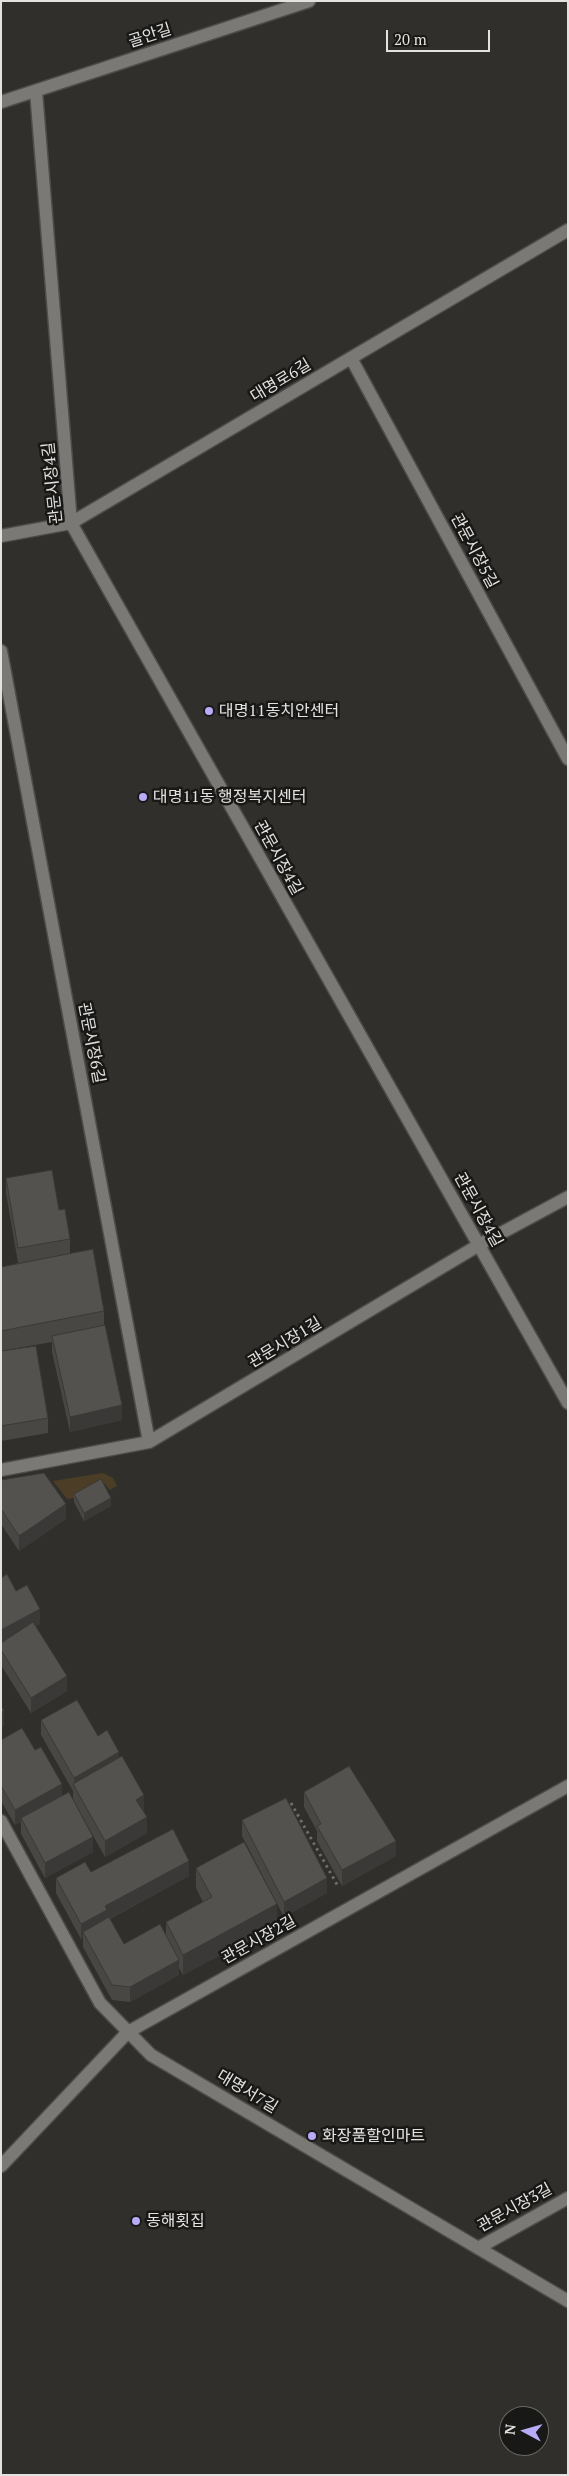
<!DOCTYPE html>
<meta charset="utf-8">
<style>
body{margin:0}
#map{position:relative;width:569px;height:2476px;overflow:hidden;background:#312f2c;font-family:"PT Serif",serif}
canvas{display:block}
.frame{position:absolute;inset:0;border:2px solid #e4e2e0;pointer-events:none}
.north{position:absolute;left:499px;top:2406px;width:50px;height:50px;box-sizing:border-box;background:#181816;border:1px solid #6a6967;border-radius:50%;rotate:276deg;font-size:14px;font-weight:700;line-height:20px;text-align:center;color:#e4e2e0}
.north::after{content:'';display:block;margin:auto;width:18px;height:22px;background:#b8abf7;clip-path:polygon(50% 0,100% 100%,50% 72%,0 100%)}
.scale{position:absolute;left:386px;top:30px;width:104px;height:22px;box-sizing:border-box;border:2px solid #e4e2e0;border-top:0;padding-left:6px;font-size:15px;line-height:18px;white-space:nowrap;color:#e4e2e0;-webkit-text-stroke:4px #181816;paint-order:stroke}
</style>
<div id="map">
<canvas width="569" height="2476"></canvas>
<div class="frame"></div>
<div class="north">N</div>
<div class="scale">20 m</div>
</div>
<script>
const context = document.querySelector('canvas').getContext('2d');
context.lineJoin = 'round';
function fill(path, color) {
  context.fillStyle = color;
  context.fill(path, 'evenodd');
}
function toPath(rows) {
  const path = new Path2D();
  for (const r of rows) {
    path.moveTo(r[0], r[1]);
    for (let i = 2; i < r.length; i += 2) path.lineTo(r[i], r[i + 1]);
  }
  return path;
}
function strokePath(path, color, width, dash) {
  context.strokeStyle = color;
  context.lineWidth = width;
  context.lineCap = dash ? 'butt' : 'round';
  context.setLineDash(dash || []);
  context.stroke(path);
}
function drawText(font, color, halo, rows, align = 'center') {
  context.font = font + ' "PT Serif","Noto Sans KR",serif';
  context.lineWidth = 5;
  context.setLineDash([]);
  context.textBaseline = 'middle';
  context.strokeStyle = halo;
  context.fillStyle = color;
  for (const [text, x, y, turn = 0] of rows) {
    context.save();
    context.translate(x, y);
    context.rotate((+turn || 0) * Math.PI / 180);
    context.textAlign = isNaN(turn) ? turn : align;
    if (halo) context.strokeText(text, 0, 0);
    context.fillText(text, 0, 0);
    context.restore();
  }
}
fill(toPath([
 [103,1473,113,1478,117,1486,110,1490,104,1483,75,1498,67,1499,53,1481]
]), '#4c3e26');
const pedestrian = toPath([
 [1,1821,100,2003,151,2055,568,2301],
 [1,2166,128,2032,568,1786]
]);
const minor = toPath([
 [36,91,71,523,568,1403],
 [1,102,309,1],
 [351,358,568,759],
 [1,536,71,523,568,230],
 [1,651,149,1442],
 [1,1470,149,1442,479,1245,568,1197],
 [478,2248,568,2198]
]);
strokePath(pedestrian, '#4e4c4a', 15);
strokePath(minor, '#4e4c4a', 15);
strokePath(toPath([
 [291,1803,339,1888]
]), '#6f6d6a', 3, [2.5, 4]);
strokePath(pedestrian, '#7b7975', 12);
strokePath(minor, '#7b7975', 12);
fill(toPath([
 [6,1178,59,1210,70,1239,70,1254,104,1311,104,1325,122,1420,70,1432,52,1352,52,1342,1,1351,1,1267,18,1263,6,1193],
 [1,1351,48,1418,48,1433,1,1441],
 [1,1480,66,1519,19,1551,1,1524],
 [74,1494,111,1506,84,1521,74,1502],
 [1,1578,16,1591,40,1624,36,1626,67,1691,31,1713,1,1665],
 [41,1720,98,1736,119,1758,144,1810,143,1811,147,1833,105,1857,76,1805,93,1852,45,1878,21,1834,21,1822,15,1825,1,1801,1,1740,62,1796,73,1799,73,1791,41,1735],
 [304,1792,396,1856,342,1886,317,1841,317,1831,304,1807],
 [242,1820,327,1893,284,1917,242,1836],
 [196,1868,277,1925,183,1975,179,1968,179,1975,130,2002,112,2000,83,1947,83,1938,81,1939,56,1893,56,1878,91,1872,189,1876,110,1919,124,1944,166,1935,166,1922,203,1902,196,1888]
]), '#484744');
fill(toPath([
 [122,1405,122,1420,70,1432,70,1417],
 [111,1498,111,1506,84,1521,84,1513],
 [66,1504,66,1519,19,1551,19,1536],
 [40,1609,40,1624,1,1646,1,1630],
 [67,1676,67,1691,31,1713,31,1698],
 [4,1711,4,1726,1,1728,1,1712],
 [119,1752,119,1767,74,1786,74,1778],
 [62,1784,62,1799,21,1818,21,1822,15,1825,15,1810],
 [144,1795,144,1810,136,1815,136,1800],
 [147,1817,147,1833,105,1857,105,1841],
 [93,1837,93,1852,45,1878,45,1863],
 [396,1841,396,1856,342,1886,342,1870],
 [189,1861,189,1876,107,1920,83,1932,83,1938,81,1939,81,1924,105,1906],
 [327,1878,327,1893,284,1917,284,1902],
 [277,1904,277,1925,183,1975,183,1955],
 [179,1960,179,1975,130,2002,130,1987]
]), '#3b3937');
const building = toPath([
 [52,1170,59,1210,65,1209,70,1239,18,1248,6,1178,52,1170],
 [93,1249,104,1311,1,1331,1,1267,93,1249],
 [105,1325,122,1405,70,1417,52,1336,105,1325],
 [36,1346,48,1418,1,1426,1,1351,36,1346],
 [44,1473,66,1504,19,1536,1,1509,1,1480,44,1473],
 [101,1479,111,1498,84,1513,74,1494,101,1479],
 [7,1574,16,1591,27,1585,40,1609,1,1630,1,1578,7,1574],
 [33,1622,67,1676,31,1698,1,1650,1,1643,33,1622],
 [77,1700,98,1736,107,1730,119,1752,74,1778,41,1720,77,1700],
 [1,1705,4,1711,1,1712,1,1705],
 [22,1728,35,1750,41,1747,62,1784,15,1810,1,1786,1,1740,22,1728],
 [122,1756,144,1795,136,1800,147,1817,105,1841,73,1784,122,1756],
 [349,1766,396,1841,342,1870,317,1826,321,1824,304,1792,349,1766],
 [69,1792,93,1837,45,1863,21,1818,69,1792],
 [286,1798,327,1878,284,1902,242,1820,286,1798],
 [173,1829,189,1861,105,1906,107,1910,81,1924,56,1878,85,1862,91,1872,173,1829],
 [244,1842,277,1904,183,1955,166,1922,212,1897,196,1868,244,1842],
 [109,1917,124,1944,160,1924,179,1960,130,1987,112,1985,83,1932,109,1917]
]);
fill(building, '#54524f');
strokePath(building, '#3b3937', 1);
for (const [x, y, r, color] of [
 [209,711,5,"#b8abf7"],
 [143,797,5,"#b8abf7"],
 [312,2136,5,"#b8abf7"],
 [136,2221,5,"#b8abf7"]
]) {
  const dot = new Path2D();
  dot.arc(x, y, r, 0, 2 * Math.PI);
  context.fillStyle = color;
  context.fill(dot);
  strokePath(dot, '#181816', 2);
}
drawText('16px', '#e4e2e0', '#181816', [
 ["골안길",150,36,-18],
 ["대명로6길",281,381,-31],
 ["관문시장4길",53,483,-96],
 ["관문시장5길",474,551,62],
 ["관문시장4길",278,858,61],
 ["관문시장6길",91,1043,79],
 ["관문시장4길",478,1210,61],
 ["관문시장1길",285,1343,-31],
 ["관문시장2길",259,1940,-29],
 ["대명서7길",247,2092,31],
 ["관문시장3길",515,2208,-29]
]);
drawText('16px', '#e4e2e0', '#181816', [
 ["대명11동치안센터",219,711],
 ["대명11동 행정복지센터",153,797],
 ["화장품할인마트",322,2136],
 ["동해횟집",146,2221]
], 'left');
</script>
